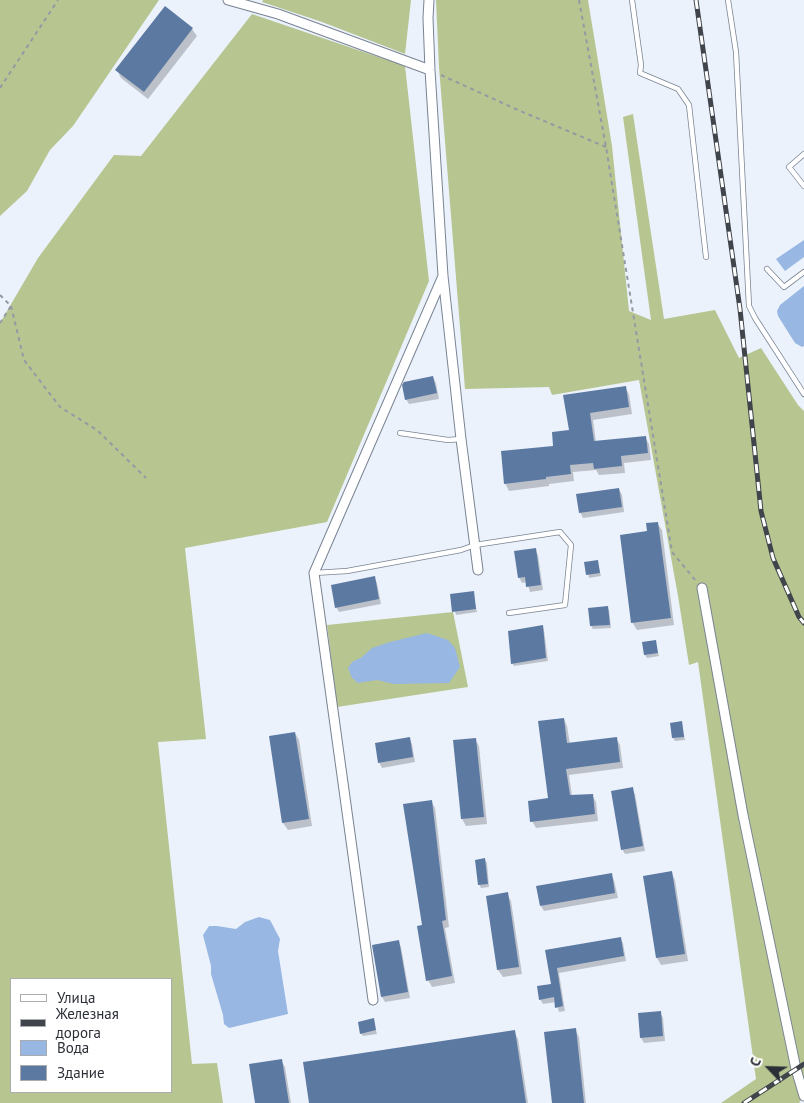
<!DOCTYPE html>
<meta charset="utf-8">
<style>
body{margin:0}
#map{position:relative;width:804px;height:1103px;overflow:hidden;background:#ebf2fc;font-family:"PT Sans",sans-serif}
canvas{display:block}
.legend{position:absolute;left:10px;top:978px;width:162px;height:115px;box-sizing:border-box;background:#fff;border:1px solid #aaacaf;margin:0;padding:6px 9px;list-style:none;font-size:15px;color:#2b2f36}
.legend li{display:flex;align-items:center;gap:10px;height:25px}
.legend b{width:25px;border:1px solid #aaacaf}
.north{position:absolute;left:744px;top:1043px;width:50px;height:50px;-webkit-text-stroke:4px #fff;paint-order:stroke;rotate:294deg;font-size:14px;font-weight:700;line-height:20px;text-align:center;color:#2b2f36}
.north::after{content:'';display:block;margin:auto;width:18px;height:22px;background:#2b2f36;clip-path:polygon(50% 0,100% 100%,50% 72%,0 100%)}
</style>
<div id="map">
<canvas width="804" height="1103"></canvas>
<ul class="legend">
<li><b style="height:6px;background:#fff"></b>Улица</li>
<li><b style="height:6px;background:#40454c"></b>Железная дорога</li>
<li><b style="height:14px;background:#98b7e3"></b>Вода</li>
<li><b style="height:14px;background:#5c79a2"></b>Здание</li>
</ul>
<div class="north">С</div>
</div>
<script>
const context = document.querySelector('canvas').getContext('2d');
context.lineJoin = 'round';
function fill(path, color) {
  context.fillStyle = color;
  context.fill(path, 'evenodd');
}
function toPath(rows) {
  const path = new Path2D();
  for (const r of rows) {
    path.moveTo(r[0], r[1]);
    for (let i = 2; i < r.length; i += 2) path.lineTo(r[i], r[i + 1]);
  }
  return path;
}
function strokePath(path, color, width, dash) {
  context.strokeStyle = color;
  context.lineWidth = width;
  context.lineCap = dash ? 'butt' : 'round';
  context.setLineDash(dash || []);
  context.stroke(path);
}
fill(toPath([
 [0,0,159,0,73,126,50,150,27,191,0,216],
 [263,0,411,0,405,54,322,22,262,2],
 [436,0,588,0,612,146,629,311,651,320,623,117,633,114,664,319,715,310,739,358,761,348,798,405,804,411,804,1096,799,1103,721,1103,756,1079,698,662,689,665,678,596,639,380,552,395,549,387,465,389,439,67],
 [252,14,405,66,429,281,327,522,185,548,206,739,158,742,192,1064,217,1063,223,1103,0,1103,0,323,38,258,114,155,141,156],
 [11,979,171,979,171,1092,11,1092],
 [453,612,468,687,337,707,327,625]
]), '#b7c591');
fill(toPath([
 [804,240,804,257,785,271,776,259],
 [804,286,804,346,802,347,795,343,778,316,777,311,780,305],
 [427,633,448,640,455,648,460,667,449,683,394,684,377,680,358,683,352,678,348,668,352,662,362,657,372,648,390,642],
 [259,917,270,920,280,939,278,951,288,1014,229,1028,224,1024,223,1015,211,974,211,966,203,935,209,926,217,926,236,929,245,922]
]), '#98b7e3');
fill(toPath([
 [165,8,192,29,197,36,148,99,121,78,117,70],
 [433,377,436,383,439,399,409,404,406,399],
 [625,387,629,394,632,414,593,420,596,442,645,437,649,444,651,460,624,463,625,473,599,475,596,470,573,472,574,481,549,484,549,486,509,491,505,483,555,447,570,431,565,396],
 [619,489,622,495,624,512,583,518,580,512],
 [657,523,662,530,674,625,637,630,632,622,649,532],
 [535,550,538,555,543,590,530,592,527,582,522,583,519,577],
 [597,561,601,576,589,578,586,563],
 [374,577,377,583,381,604,339,612,336,607],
 [473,593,477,612,456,615,451,595],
 [607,607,609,610,611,628,593,629,591,626],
 [542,626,544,630,548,661,514,666,512,663],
 [655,641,659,656,647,658,645,655],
 [564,719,567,726,570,744,616,738,620,745,623,768,569,775,572,796,592,795,596,802,598,821,536,828,532,821,549,799],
 [682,723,685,740,675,741,673,738],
 [295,733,299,740,312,826,288,830,283,823],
 [409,738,412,744,415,762,382,768,379,762],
 [475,739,479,746,487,824,466,826,462,819],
 [632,789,635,794,645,851,625,854,622,849],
 [431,801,435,808,449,927,445,928,455,983,432,987,428,980,423,926],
 [485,860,487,863,489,887,481,888,479,884],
 [671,872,675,880,688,961,661,965,657,958],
 [611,874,614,880,618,898,544,911,541,906],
 [507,894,511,901,522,974,503,977,498,970],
 [620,938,623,943,626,961,559,973,565,1011,559,1012,556,1002,543,1004,540,999,553,985,547,951],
 [398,941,401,947,410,998,385,1002,382,997],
 [660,1012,663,1018,665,1041,644,1043,641,1038],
 [373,1020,377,1034,363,1036,361,1033],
 [575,1029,579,1037,586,1103,553,1103],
 [514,1032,518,1039,528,1103,310,1103],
 [281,1060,285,1067,291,1103,256,1103]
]), '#0003');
fill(toPath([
 [165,6,193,28,144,92,115,70],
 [433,376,437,393,405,400,402,385,404,382],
 [626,386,629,407,590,413,594,441,646,436,648,453,621,456,622,466,594,469,593,463,570,465,571,474,546,477,546,479,504,484,501,451,553,446,552,432,569,430,563,395],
 [619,488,622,507,579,513,576,494],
 [658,522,671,618,631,623,620,535,647,531,646,523],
 [536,548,541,585,526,587,525,577,518,578,514,551],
 [598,560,600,573,586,575,584,562],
 [375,576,379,599,335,608,331,585],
 [474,591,476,609,452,612,450,594],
 [608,606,610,625,590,626,588,608],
 [543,625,546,658,511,664,508,631],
 [656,640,658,653,644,655,642,642],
 [564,718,567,743,617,737,620,762,566,769,570,795,593,794,595,814,530,822,528,801,548,798,538,721],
 [682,721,684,737,672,738,670,723],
 [295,732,309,819,282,823,269,736],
 [410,737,413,757,378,763,375,743],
 [476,738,484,817,461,819,453,740],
 [633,787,643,846,621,850,611,791],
 [432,800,446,920,442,921,452,976,426,981,417,926,422,925,403,804],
 [485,858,488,884,478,885,475,860],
 [672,871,685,954,656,958,643,876],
 [612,873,615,893,540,906,536,886],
 [508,892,519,967,497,970,486,896],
 [621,937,624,956,557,968,563,1006,555,1008,554,997,539,1000,537,986,551,984,545,950],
 [399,940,408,992,381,997,372,945],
 [661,1011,663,1036,640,1038,638,1013],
 [374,1018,376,1030,360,1034,358,1022],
 [576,1028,584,1103,552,1103,544,1032],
 [515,1030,526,1103,309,1103,303,1062],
 [282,1059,289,1103,255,1103,249,1064]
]), '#5c79a2');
const lane = toPath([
 [632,0,641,65,640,73,678,89,689,105,706,257],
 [728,0,736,52,749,306,755,318,804,394],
 [804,154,789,167,804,186],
 [767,269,784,287,804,272],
 [400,433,448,440,461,439],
 [314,573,347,571,461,550,475,545,560,532,571,545,565,605,509,613]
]);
const street = toPath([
 [228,0,278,14,430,70],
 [429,0,428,18,430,70,443,276,461,439,478,570],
 [702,588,743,815,796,1069,804,1096],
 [373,1000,314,573,443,276]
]);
strokePath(lane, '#798392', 6);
strokePath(street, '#798392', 11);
strokePath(toPath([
 [579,0,606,147,672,552,696,581],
 [441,75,518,110,606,147],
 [0,88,58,0],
 [0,295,11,306,0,323],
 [11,306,24,360,60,407,97,430,146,478]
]), '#949aa2', 2, [4, 4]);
strokePath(lane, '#fff', 4.5);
strokePath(street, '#fff', 9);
const rail = toPath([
 [696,0,740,309,761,511,773,558,799,617,804,623],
 [744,1103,804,1064]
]);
strokePath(rail, '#40454c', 5);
strokePath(rail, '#fff', 3, [9]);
</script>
